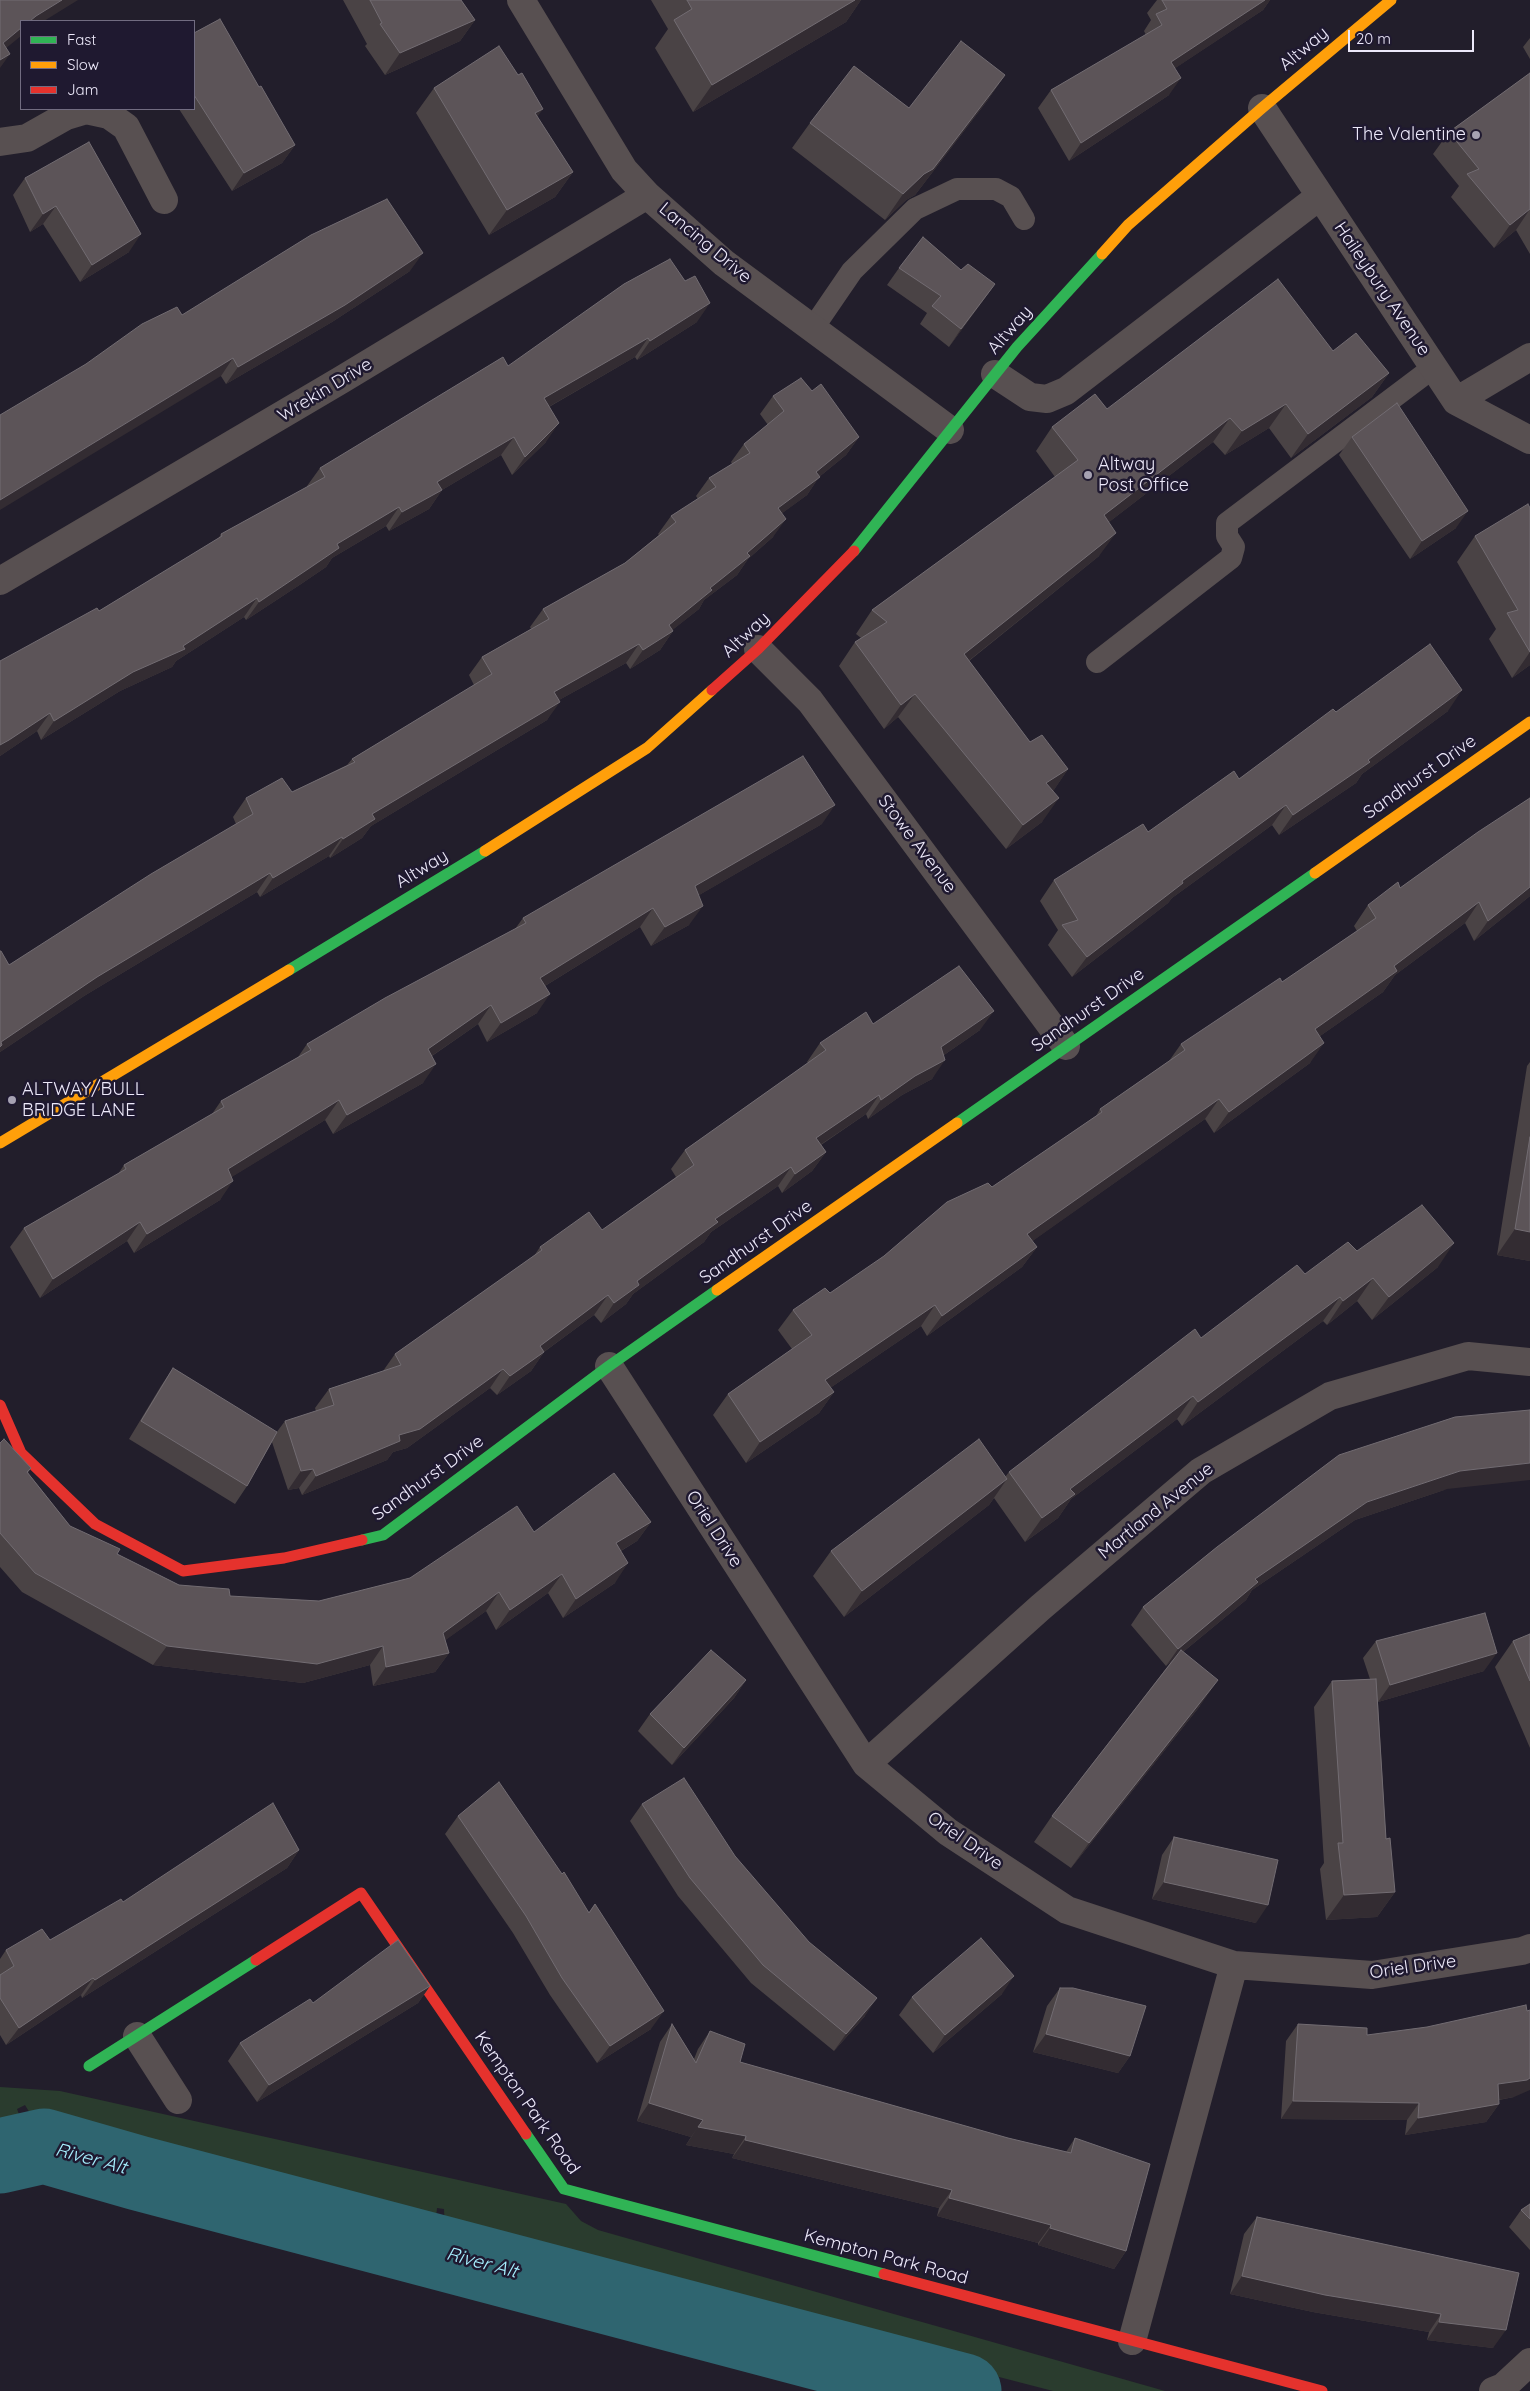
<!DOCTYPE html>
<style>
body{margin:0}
#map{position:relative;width:1530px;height:2391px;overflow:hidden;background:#221e2b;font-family:Quicksand,sans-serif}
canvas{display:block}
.legend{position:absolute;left:20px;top:20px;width:175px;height:90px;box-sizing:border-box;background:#1f1930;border:1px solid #716c81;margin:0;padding:6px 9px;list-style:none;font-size:15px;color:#ede9fa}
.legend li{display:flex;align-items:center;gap:10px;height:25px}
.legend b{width:25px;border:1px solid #716c81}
.scale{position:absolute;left:1348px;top:30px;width:126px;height:22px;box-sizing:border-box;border:2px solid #ede9fa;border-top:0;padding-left:6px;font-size:15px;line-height:18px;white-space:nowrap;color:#ede9fa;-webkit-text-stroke:4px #1f1930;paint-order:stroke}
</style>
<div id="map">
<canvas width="1530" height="2391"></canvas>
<ul class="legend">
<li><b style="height:6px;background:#30b455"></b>Fast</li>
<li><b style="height:6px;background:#ff9f0a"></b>Slow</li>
<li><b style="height:6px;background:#e5322d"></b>Jam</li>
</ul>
<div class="scale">20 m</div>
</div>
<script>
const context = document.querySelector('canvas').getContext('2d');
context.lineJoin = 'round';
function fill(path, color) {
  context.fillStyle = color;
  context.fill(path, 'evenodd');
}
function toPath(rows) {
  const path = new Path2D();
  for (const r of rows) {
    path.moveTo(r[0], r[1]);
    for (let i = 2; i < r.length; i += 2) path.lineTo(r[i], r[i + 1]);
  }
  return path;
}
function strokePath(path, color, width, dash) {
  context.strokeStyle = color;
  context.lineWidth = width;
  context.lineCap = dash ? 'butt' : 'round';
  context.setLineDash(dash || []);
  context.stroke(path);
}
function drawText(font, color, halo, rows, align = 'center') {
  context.font = font + ' Quicksand,sans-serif';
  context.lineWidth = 5;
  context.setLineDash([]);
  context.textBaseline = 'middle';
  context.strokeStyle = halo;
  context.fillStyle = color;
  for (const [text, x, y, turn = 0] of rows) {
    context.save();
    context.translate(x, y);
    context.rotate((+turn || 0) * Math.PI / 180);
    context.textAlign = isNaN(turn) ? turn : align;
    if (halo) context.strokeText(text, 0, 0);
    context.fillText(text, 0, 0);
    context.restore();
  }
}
fill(toPath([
 [0,2087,60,2091,566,2204,581,2221,598,2230,1165,2391,1053,2391,445,2233,444,2209,437,2208,435,2230,64,2134,42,2133,25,2105,17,2109,27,2136,0,2142]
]), '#2a3c2e');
strokePath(toPath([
 [0,2156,44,2146,138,2173,964,2391]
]), '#2f6570', 75);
strokePath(toPath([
 [813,328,852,271,915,209,957,189,996,189,1011,197,1024,219],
 [1097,662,1231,558,1234,547,1227,536,1227,523,1434,367]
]), '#585051', 22);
strokePath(toPath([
 [521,0,624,170,647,195,724,263,950,430],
 [1262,108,1456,401,1530,440],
 [0,142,27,138,66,116,86,110,109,115,126,127,164,200],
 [995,374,1030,397,1047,399,1066,391,1320,196],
 [1456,401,1530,357],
 [0,581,341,380,647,195],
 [758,649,810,701,1066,1046],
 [609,1366,866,1764,948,1832,1067,1910,1234,1965,1372,1975,1522,1951,1530,1948],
 [866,1764,1041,1607,1201,1471,1330,1396,1468,1356,1530,1362],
 [137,2036,178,2100],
 [1132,2341,1234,1965],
 [1493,2391,1503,2387,1530,2362]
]), '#585051', 28);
strokePath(toPath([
 [854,551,1017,347,1102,254],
 [289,970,485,851],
 [957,1123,1315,873],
 [362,1540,383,1535,609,1366,717,1290],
 [89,2066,256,1960],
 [526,2134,564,2189,884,2274]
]), '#30b455', 11);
strokePath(toPath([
 [1102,254,1128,225,1262,108,1391,0],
 [485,851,647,748,712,690],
 [1315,873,1530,722],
 [0,1143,289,970],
 [717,1290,957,1123]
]), '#ff9f0a', 11);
strokePath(toPath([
 [712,690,758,649,854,551],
 [0,1405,21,1453,95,1524,183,1571,284,1558,362,1540],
 [256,1960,361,1893,526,2134],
 [884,2274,1322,2391]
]), '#e5322d', 11);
fill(toPath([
 [343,0,461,0,475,20,460,41,385,75,365,46,367,44],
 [651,0,861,0,846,22,693,112,655,48,668,29],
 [1157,0,1270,0,1263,10,1175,68,1169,95,1069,161,1038,108,1051,90,1146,35,1144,31,1151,20,1147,13],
 [194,33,295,145,282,163,232,191,179,109,194,109],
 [1530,38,1530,59,1523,47],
 [1530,73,1530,254,1516,230,1494,248,1451,197,1459,186,1433,154,1449,132],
 [1005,75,987,101,915,195,906,200,885,220,792,148,810,123,909,108],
 [434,88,537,117,573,172,555,197,489,235,416,113],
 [25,178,129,252,80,282,43,224,30,232,13,195],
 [899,268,961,270,995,284,949,347,920,324,927,313,887,285],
 [410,271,332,322,226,384,182,315],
 [697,322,637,360,635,357,549,407,546,442,512,475,501,455,442,490,429,509,389,531,386,526,332,558,326,567,301,584,246,620,244,617,176,661,172,667,120,691,41,740,37,731,0,756,0,661,99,611,218,539,221,534,308,487,307,486,320,468,508,366],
 [1333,351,1389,373,1372,397,1291,458,1269,428,1225,455,1213,442,1109,522,1099,556,969,661,1030,742,1068,769,1053,791,1042,822,1006,849,898,717,884,729,839,666,855,642,861,638,856,634,872,610,1055,477,1036,451,1052,427,1107,409],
 [812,391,859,437,846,455,819,477,807,495,782,513,773,537,748,559,737,575,704,600,699,609,672,630,673,631,660,650,630,669,626,663,559,700,547,720,371,826,362,838,330,858,329,856,260,897,257,892,84,996,0,1052,0,951,9,965,236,824,233,817,246,798,292,792,347,765,352,759,474,685,469,675,482,657,531,629,530,627,543,609,625,563,659,535,658,534,671,516,698,499,696,496,709,478,732,464,731,462,744,444,768,425,760,414,773,396],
 [1352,437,1456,528,1410,559,1339,455],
 [1530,508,1530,665,1512,678,1489,639,1496,629,1457,562,1475,536],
 [1448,711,1362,774,1356,783,1279,835,1272,825,1172,898,1168,903,1072,977,1048,945,1058,930,1040,901,1054,880,1148,832,1239,779,1336,712],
 [1530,798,1530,896,1474,941,1465,923,1395,975,1383,992,1320,1036,1310,1063,1214,1133,1205,1119,1032,1241,1037,1247,1022,1267,927,1336,921,1326,830,1388,834,1392,819,1413,746,1463,713,1415,728,1394,792,1349,778,1330,793,1310,830,1293,992,1187,1096,1116,1100,1109,1169,1061,1181,1044,1282,982,1357,931,1354,926,1368,905,1400,888],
 [822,824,699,895,689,925,651,946,640,927,545,986,537,1013,487,1042,478,1024,432,1056,423,1083,333,1134,325,1120,231,1177,220,1200,134,1253,127,1241,40,1298,10,1247,24,1228,118,1174,124,1165,212,1114,221,1101,298,1057,307,1044,515,929,523,918],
 [873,1024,980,1030,944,1055,932,1079,902,1095,868,1119,866,1114,821,1145,826,1152,812,1171,782,1193,778,1186,711,1232,704,1242,633,1294,626,1304,601,1323,594,1315,544,1352,531,1371,497,1395,490,1388,407,1448,393,1452,387,1460,302,1495,299,1488,288,1490,272,1442,247,1486,235,1504,129,1439,161,1386,173,1368,276,1433,285,1421,316,1411,315,1408,329,1389,383,1371,395,1354,534,1256,540,1247,602,1230,676,1177,671,1169,685,1150,808,1063,807,1062,820,1043],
 [1530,1062,1530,1261,1497,1255,1527,1066],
 [1357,1251,1438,1267,1372,1320,1357,1301,1327,1325,1323,1321,1182,1426,1177,1419,1071,1499,1058,1518,1025,1542,994,1498,989,1505,844,1617,813,1576,831,1551,1005,1477,1009,1472,1201,1338,1305,1274],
 [0,1443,31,1468,28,1473,70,1526,117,1554,179,1585,230,1596,319,1601,410,1578,534,1532,651,1522,637,1541,621,1551,615,1583,563,1618,548,1593,496,1630,486,1611,445,1640,449,1653,435,1672,373,1686,370,1665,303,1683,153,1665,22,1592,0,1567],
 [1447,1489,1355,1520,1252,1590,1246,1600,1183,1652,1200,1706,1071,1868,1034,1842,1052,1816,1171,1662,1166,1666,1131,1625,1143,1607,1217,1547],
 [1530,1634,1530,1748,1495,1667,1513,1641],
 [1376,1641,1484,1671,1378,1702,1386,1839,1395,1892,1377,1917,1326,1920,1320,1869,1324,1863,1314,1707,1332,1681,1370,1679,1363,1658],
 [746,1680,734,1698,672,1765,638,1731,650,1714],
 [642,1804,735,1856,865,2016,834,2051,751,1983,678,1896,630,1821],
 [458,1816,589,1912,595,1904,651,2029,597,2063,550,1995,513,1933,445,1834],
 [1174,1837,1256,1923,1152,1899,1162,1855],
 [299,1850,287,1868,82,1998,81,1995,6,2045,0,2035,0,1959,6,1950,50,1940,123,1902],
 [430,1986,418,2003,257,2102,228,2061,240,2043,313,2003],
 [1060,1988,1130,2056,1118,2073,1033,2052,1047,2006],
 [1002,1994,933,2053,899,2015,912,1997],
 [672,2024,694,2059,698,2049,710,2031,740,2062,1008,2138,1066,2152,1075,2138,1126,2251,1114,2269,1038,2245,1038,2243,937,2216,939,2208,732,2158,734,2154,686,2145,691,2137,637,2121,660,2042],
 [1298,2024,1367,2035,1514,2097,1499,2100,1499,2104,1486,2122,1405,2135,1407,2120,1281,2119,1286,2041],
 [1530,2204,1530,2250,1509,2227,1521,2210],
 [1257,2217,1519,2273,1493,2348,1427,2340,1429,2332,1313,2312,1230,2294,1244,2234]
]), '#4a4345');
fill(toPath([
 [62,0,78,0,44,21,30,21,36,16],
 [855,0,861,0,846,22,693,112,712,85],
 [1265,0,1270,0,1263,10,1159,79,1171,62],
 [475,20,460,41,385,75,400,53],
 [21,28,21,36,0,53,3,43],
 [10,54,0,68,0,60],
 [1005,75,987,101,915,195,906,200,885,220,903,194],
 [1181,78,1169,95,1069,161,1081,143],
 [543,109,525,134,535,113],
 [295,145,282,163,232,191,244,173],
 [573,172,555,197,489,235,507,210],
 [56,206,43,224,30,232,43,214],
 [1530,209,1516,230,1494,248,1510,225],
 [141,234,129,252,80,282,92,265],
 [423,253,410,271,332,322,226,384,238,367],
 [995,284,983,301,949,347,961,329],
 [710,303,697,322,637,360,650,341],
 [648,338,635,357,531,417,544,398],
 [233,358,221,376,0,510,0,500],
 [1389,373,1372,397,1291,458,1308,434],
 [1286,404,1269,428,1225,455,1242,431],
 [1230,418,1213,442,1087,539,1104,515],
 [559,423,546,442,512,475,525,457],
 [514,437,501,455,442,490,429,509,389,531,402,512,437,482],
 [859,437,846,455,819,477,807,495,765,526,778,508,816,472],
 [399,507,386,526,332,558,326,567,301,584,246,620,259,602,337,544],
 [1468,511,1456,528,1410,559,1422,541],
 [786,519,773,537,748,559,737,575,704,600,699,609,665,636,673,631,660,650,630,669,643,650,669,625,747,553],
 [1116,533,1099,556,947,678,964,654],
 [257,598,244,617,176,661,172,667,120,691,41,740,54,721,133,672,183,646],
 [639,644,626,663,541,710,554,692],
 [1530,652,1530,665,1512,678],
 [1462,690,1448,711,1362,774,1356,783,1279,835,1293,815],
 [915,694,898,717,884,729,901,705],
 [560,702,547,720,371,826,362,838,330,858,343,839,372,814],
 [50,713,37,731,0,756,0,745],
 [1068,769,1052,793,1046,783],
 [1059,798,1042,822,1006,849,1023,825],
 [835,805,822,824,682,905,695,886],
 [1286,805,1272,825,1172,898,1168,903,1072,977,1087,957,1182,881],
 [342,837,329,856,260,897,273,878],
 [270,873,257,892,84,996,0,1052,0,1043,1,1042,97,977],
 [1530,887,1530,896,1474,941,1488,921],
 [1479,902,1465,923,1395,975,1383,992,1300,1050,1315,1029,1394,966],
 [703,906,689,925,651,946,665,927],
 [653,908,640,927,527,997,540,978],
 [550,994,537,1013,487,1042,501,1023],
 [491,1005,478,1024,414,1068,428,1049],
 [994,1011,980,1030,928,1066,941,1047],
 [1324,1043,1310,1063,1214,1133,1229,1112],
 [945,1060,932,1079,902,1095,868,1119,881,1100,915,1076],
 [436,1064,423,1083,333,1134,347,1115],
 [879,1095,866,1114,802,1157,816,1138],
 [1219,1099,1205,1119,1013,1255,1027,1234],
 [339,1100,325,1120,214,1188,228,1169],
 [826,1152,812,1171,782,1193,795,1174],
 [791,1167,778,1186,711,1232,704,1242,633,1294,626,1304,601,1323,614,1303,637,1281,715,1219],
 [233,1181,220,1200,134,1253,147,1234],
 [140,1222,127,1241,40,1298,53,1279],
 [1515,1229,1530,1232,1530,1261,1497,1255],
 [1454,1243,1438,1267,1372,1320,1389,1297],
 [1037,1247,1022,1267,927,1336,942,1316],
 [1373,1278,1357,1301,1327,1325,1343,1301],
 [608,1295,594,1315,526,1365,540,1346],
 [1340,1297,1323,1321,1182,1426,1198,1402],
 [935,1305,921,1326,811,1401,825,1380],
 [544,1352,531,1371,497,1395,510,1376],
 [503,1369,490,1388,407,1448,393,1452,387,1460,302,1495,316,1476,399,1435],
 [834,1392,819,1413,746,1463,760,1442],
 [1193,1396,1177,1419,1071,1499,1058,1518,1025,1542,1042,1518,1070,1489],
 [1530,1463,1530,1480,1447,1489,1355,1520,1252,1590,1246,1600,1166,1666,1178,1649,1255,1579,1367,1502,1460,1471],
 [313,1469,299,1488,288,1490,301,1471],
 [1007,1479,989,1505,844,1617,862,1591],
 [651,1522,637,1541,602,1562,616,1543],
 [628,1563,615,1583,563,1618,576,1599],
 [562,1574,548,1593,496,1630,510,1610],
 [499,1592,486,1611,429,1652,443,1633],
 [167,1646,383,1646,370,1665,303,1683,153,1665],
 [449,1653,435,1672,373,1686,386,1667],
 [1497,1653,1484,1671,1378,1702,1390,1685],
 [746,1680,734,1698,672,1765,684,1748],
 [1218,1680,1200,1706,1071,1868,1089,1843],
 [299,1850,287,1868,82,1998,95,1980],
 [1164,1882,1268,1905,1256,1923,1152,1899],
 [1395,1892,1377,1917,1326,1920,1344,1895],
 [1014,1976,1002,1994,933,2053,945,2035],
 [93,1978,81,1995,6,2045,19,2028],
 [430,1986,418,2003,257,2102,269,2085],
 [877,1998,865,2016,834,2051,846,2034],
 [664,2011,651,2029,597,2063,610,2046],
 [1046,2034,1130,2056,1118,2073,1033,2052],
 [1530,2078,1530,2090,1514,2097,1486,2102,1498,2084],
 [1293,2101,1419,2103,1407,2120,1281,2119],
 [649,2103,703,2120,691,2137,637,2121],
 [1499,2104,1486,2122,1405,2135,1418,2118],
 [698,2127,746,2136,734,2154,686,2145],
 [745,2140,952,2190,939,2208,732,2158],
 [949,2198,1051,2225,1038,2243,937,2216],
 [1050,2228,1126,2251,1114,2269,1038,2245],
 [1242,2276,1441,2314,1429,2332,1313,2312,1230,2294],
 [1439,2322,1506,2330,1493,2348,1427,2340]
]), '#332c32');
const building = toPath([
 [0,0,62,0,36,16,30,21,21,21,21,28,3,43,10,54,0,60,0,0],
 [370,0,461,0,475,20,400,53,380,24,382,23,370,0],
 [687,0,855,0,712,85,674,20,692,9,687,0],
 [1162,0,1265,0,1171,62,1181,78,1081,143,1051,90,1162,25,1156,14,1167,9,1162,0],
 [220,19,259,87,261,86,295,145,244,173,194,95,194,33,220,19],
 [961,41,1005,75,933,169,924,174,903,194,810,123,854,66,909,108,961,41],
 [499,46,518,75,522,73,543,109,535,113,573,172,507,210,434,88,499,46],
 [1530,73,1530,209,1510,225,1467,174,1479,169,1449,132,1530,73],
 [89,142,141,234,92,265,56,206,43,214,25,178,89,142],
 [387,199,423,253,345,305,238,367,233,358,0,500,0,415,86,364,142,324,177,307,182,315,311,235,387,199],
 [923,237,961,270,968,264,995,284,961,329,932,306,941,296,899,268,923,237],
 [670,259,685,281,695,276,710,303,650,341,648,338,544,398,559,423,525,457,514,437,437,482,442,490,402,512,399,507,337,544,339,548,314,565,259,602,257,598,183,646,185,649,133,672,54,721,50,713,9,740,0,745,0,661,97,608,99,611,222,536,221,534,325,477,320,468,503,357,508,366,624,284,670,259],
 [1278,279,1333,351,1356,333,1389,373,1308,434,1286,404,1242,431,1230,418,1104,515,1116,533,964,654,1030,742,1042,735,1068,769,1046,783,1059,798,1023,825,915,694,901,705,855,642,887,622,872,610,1078,460,1052,427,1095,394,1107,409,1278,279],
 [801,378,812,391,821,384,859,437,816,472,820,477,778,508,786,519,747,553,750,556,710,588,712,590,669,625,673,631,643,650,639,644,554,692,560,702,372,814,375,819,343,839,342,837,273,878,270,873,97,977,1,1042,2,1045,0,1047,0,951,1,951,9,965,151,874,253,814,246,798,282,778,292,792,355,762,352,759,492,674,482,657,549,619,543,609,625,563,676,522,671,516,716,487,709,478,750,453,744,444,784,411,773,396,801,378],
 [1397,403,1468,511,1422,541,1352,437,1397,403],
 [1528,504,1530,508,1530,652,1507,613,1518,610,1475,536,1528,504],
 [1430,644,1462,690,1368,760,1370,762,1293,815,1286,805,1182,881,1183,883,1087,957,1062,925,1078,920,1054,880,1143,824,1148,832,1234,771,1239,779,1333,709,1336,712,1430,644],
 [803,756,835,805,695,886,703,906,665,927,653,908,540,978,550,994,501,1023,491,1005,428,1049,436,1064,347,1115,339,1100,228,1169,233,1181,147,1234,140,1222,53,1279,24,1228,126,1169,124,1165,224,1107,221,1101,311,1050,307,1044,385,998,526,923,523,918,803,756],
 [1530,798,1530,887,1488,921,1479,902,1394,966,1397,971,1315,1029,1324,1043,1229,1112,1219,1099,1027,1234,1037,1247,942,1316,935,1305,825,1380,834,1392,760,1442,728,1394,812,1335,793,1310,825,1288,830,1293,884,1256,947,1202,988,1183,992,1187,1102,1112,1100,1109,1185,1050,1181,1044,1280,978,1282,982,1376,918,1368,905,1398,882,1400,888,1478,832,1530,798],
 [959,966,994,1011,941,1047,945,1060,915,1076,881,1100,879,1095,816,1138,826,1152,795,1174,791,1167,715,1219,718,1222,637,1281,639,1285,614,1303,608,1295,540,1346,544,1352,510,1376,503,1369,420,1429,399,1435,400,1441,316,1476,313,1469,301,1471,285,1421,334,1405,329,1389,401,1365,395,1354,542,1250,540,1247,589,1212,602,1230,694,1165,685,1150,826,1050,820,1043,866,1012,873,1024,959,966],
 [1530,1137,1530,1232,1515,1229,1530,1137],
 [1422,1205,1454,1243,1389,1297,1373,1278,1343,1301,1340,1297,1198,1402,1193,1396,1070,1489,1075,1494,1042,1518,1009,1472,1195,1329,1201,1338,1297,1265,1305,1274,1348,1242,1357,1251,1422,1205],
 [173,1368,277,1432,247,1486,141,1421,173,1368],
 [1530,1410,1530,1463,1460,1471,1367,1502,1255,1579,1258,1582,1178,1649,1143,1607,1217,1547,1339,1455,1455,1417,1530,1410],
 [4,1439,31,1468,27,1472,70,1526,120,1549,117,1554,179,1585,229,1589,230,1596,319,1601,410,1578,517,1506,534,1532,614,1473,651,1522,616,1543,628,1563,576,1599,562,1574,510,1610,499,1592,443,1633,449,1653,386,1667,383,1646,317,1664,167,1646,35,1573,0,1533,0,1443,4,1439],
 [979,1439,1007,1479,862,1591,831,1551,979,1439],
 [1485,1613,1497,1653,1390,1685,1376,1641,1485,1613],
 [1530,1634,1530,1681,1513,1641,1530,1634],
 [711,1650,746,1680,684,1748,650,1714,711,1650],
 [1181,1650,1218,1680,1089,1843,1052,1816,1181,1650],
 [1376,1679,1386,1839,1390,1838,1395,1892,1344,1895,1338,1843,1343,1843,1332,1681,1376,1679],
 [684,1778,735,1856,809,1942,877,1998,846,2034,763,1965,690,1878,642,1804,684,1778],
 [499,1782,562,1874,564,1872,589,1913,595,1904,664,2011,610,2046,562,1978,526,1916,458,1816,499,1782],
 [273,1803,299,1850,95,1980,93,1978,19,2028,0,1998,0,1975,14,1966,6,1950,42,1929,50,1940,121,1899,123,1902,273,1803],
 [1174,1837,1278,1860,1268,1905,1164,1882,1174,1837],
 [981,1938,1014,1976,945,2035,912,1997,981,1938],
 [398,1940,430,1986,269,2085,240,2043,310,1999,313,2003,398,1940],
 [1060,1988,1073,1988,1146,2006,1130,2056,1046,2034,1060,1988],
 [1526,2005,1527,2011,1530,2010,1530,2078,1527,2080,1498,2084,1499,2104,1418,2118,1419,2103,1293,2101,1298,2024,1367,2028,1367,2035,1427,2027,1526,2005],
 [672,2024,696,2063,710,2031,745,2044,740,2062,1008,2138,1071,2153,1075,2138,1150,2164,1126,2251,1050,2228,1051,2225,949,2198,952,2190,745,2140,746,2136,698,2127,703,2120,649,2103,672,2024],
 [1530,2204,1530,2219,1521,2210,1530,2204],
 [1257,2217,1519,2273,1506,2330,1439,2322,1441,2314,1325,2295,1242,2276,1257,2217]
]);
fill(building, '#5c5458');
strokePath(building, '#726c72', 1);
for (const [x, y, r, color] of [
 [1476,135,5,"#a6a2b2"],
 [1088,475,5,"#a6a2b2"],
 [12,1100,5,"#a6a2b2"]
]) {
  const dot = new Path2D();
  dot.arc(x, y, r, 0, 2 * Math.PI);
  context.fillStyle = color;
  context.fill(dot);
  strokePath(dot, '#1f1930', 2);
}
drawText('18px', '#ede9fa', '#1f1930', [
 ["Altway",1304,49,-40],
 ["Lancing Drive",705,243,40],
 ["Haileybury Avenue",1382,289,56],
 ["Altway",1010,330,-49],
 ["Wrekin Drive",325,390,-31],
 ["Altway",746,635,-43],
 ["Sandhurst Drive",1420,777,-35],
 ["Stowe Avenue",917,844,53],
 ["Altway",422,869,-31],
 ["Sandhurst Drive",1088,1010,-35],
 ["Sandhurst Drive",756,1242,-35],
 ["Sandhurst Drive",428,1478,-36],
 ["Martland Avenue",1156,1511,-39],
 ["Oriel Drive",714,1529,57],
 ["Oriel Drive",965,1841,35],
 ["Oriel Drive",1413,1967,-8],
 ["Kempton Park Road",527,2103,55],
 ["Kempton Park Road",886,2257,15]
]);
drawText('18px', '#ede9fa', '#1f1930', [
 ["The Valentine",1466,135,"right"],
 ["Altway",1098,465],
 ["Post Office",1098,486],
 ["ALTWAY/BULL",22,1090],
 ["BRIDGE LANE",22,1111]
], 'left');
drawText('italic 19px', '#a6f0ff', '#1f1930', [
 ["River Alt",91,2159,15],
 ["River Alt",482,2263,15]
]);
</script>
